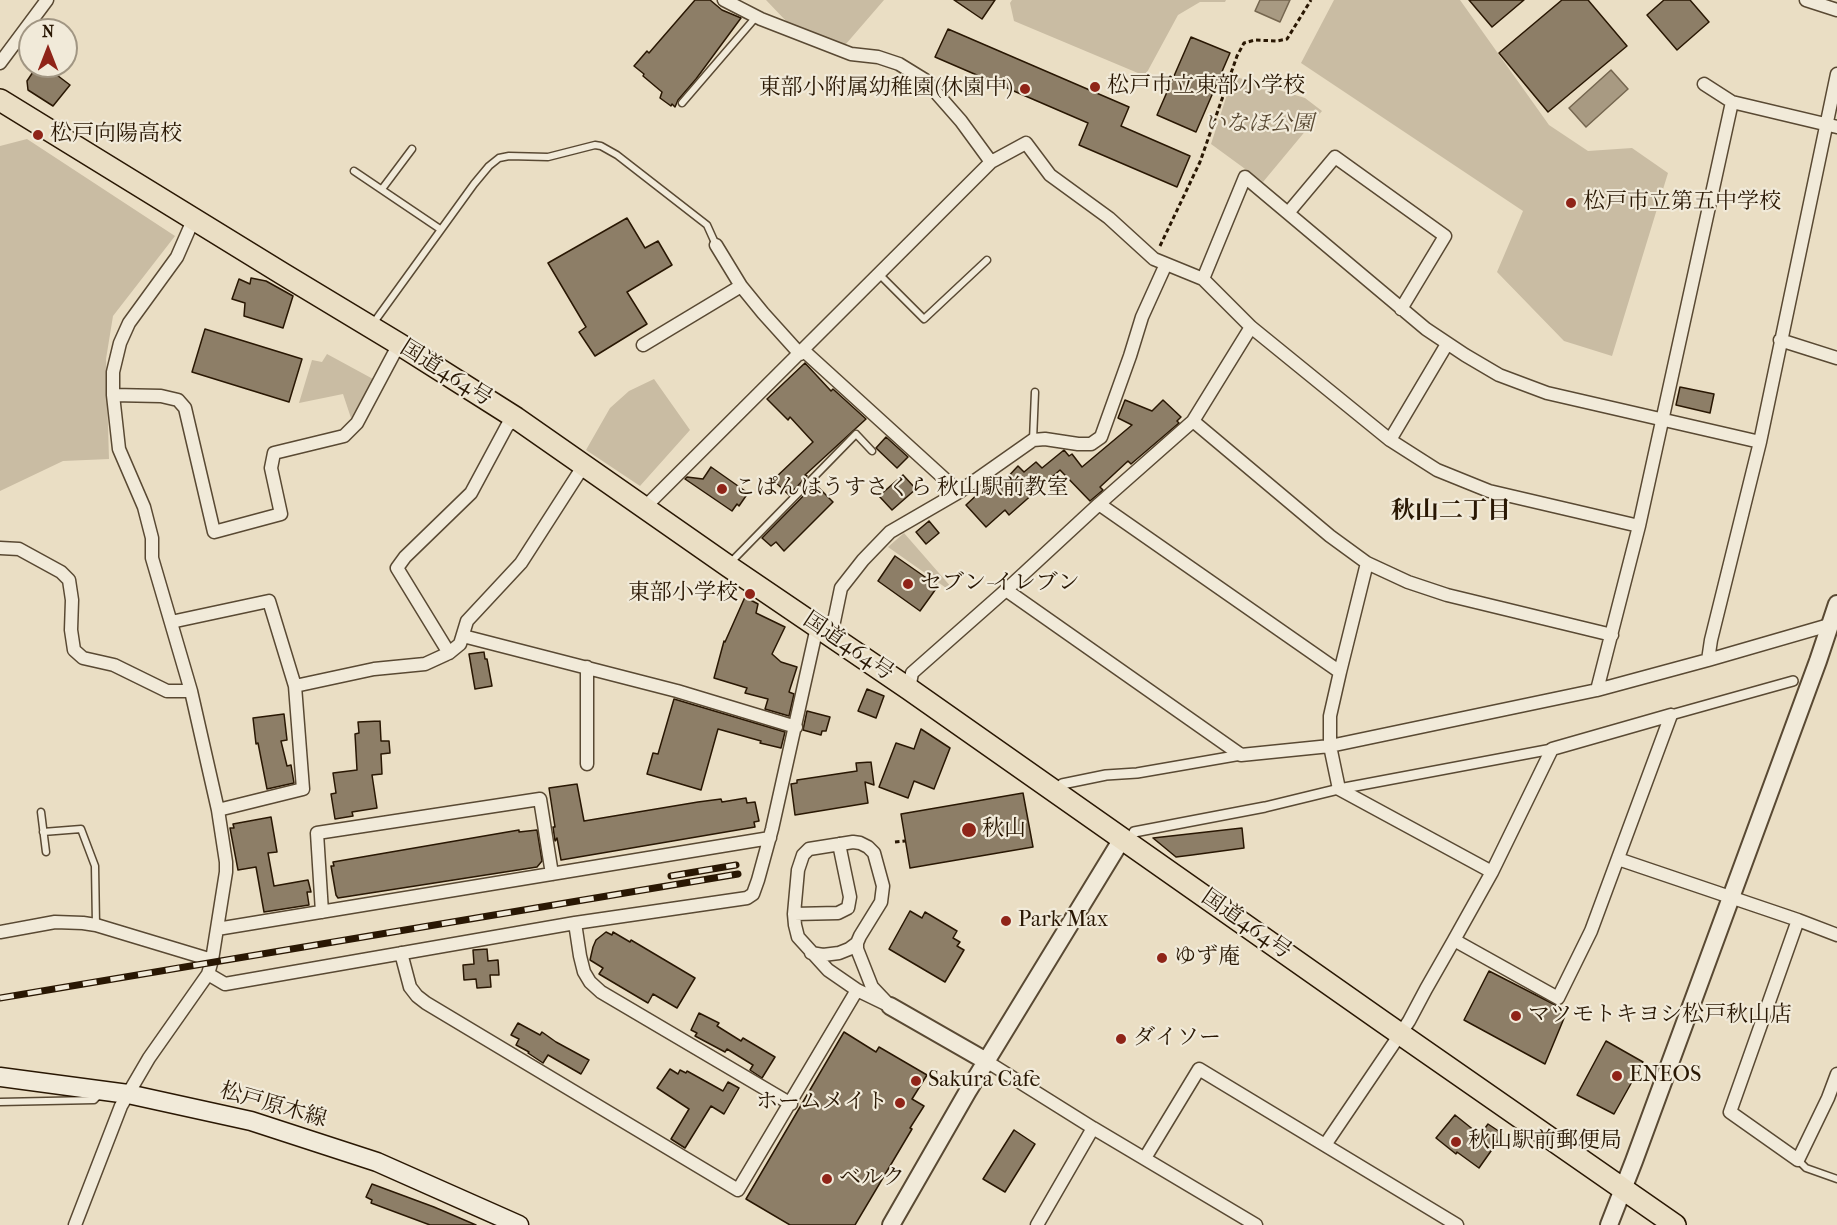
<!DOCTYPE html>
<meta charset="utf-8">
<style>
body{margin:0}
#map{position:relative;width:1837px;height:1225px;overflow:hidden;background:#eadec4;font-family:"IM FELL French Canon",serif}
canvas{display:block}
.north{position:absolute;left:18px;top:18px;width:60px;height:60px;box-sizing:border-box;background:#f1ead9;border:2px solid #a19683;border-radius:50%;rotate:0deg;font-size:16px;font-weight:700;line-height:24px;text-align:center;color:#291703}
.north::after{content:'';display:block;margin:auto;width:21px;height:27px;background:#8f2418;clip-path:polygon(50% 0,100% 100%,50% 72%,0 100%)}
</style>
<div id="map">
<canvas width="1837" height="1225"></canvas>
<div class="north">N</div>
</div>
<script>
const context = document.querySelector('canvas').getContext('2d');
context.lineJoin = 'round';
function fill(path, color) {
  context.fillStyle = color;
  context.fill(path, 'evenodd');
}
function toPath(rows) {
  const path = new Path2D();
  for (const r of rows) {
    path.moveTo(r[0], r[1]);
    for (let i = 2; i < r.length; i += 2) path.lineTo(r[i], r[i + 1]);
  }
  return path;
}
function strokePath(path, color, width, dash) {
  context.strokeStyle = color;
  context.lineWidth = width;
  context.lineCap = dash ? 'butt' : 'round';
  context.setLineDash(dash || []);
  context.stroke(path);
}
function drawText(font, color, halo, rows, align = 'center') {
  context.font = font + ' "IM FELL French Canon","Noto Serif JP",serif';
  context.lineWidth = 4.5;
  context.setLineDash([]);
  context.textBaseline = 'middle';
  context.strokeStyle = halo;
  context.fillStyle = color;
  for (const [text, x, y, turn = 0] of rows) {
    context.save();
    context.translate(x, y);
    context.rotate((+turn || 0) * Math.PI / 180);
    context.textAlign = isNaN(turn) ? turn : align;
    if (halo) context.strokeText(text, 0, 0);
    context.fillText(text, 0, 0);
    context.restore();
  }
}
fill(toPath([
 [766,0,884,0,839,52,807,43],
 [1012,0,1226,0,1225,2,1200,2,1178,15,1145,76,1014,21,1010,3],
 [1334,0,1460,0,1549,125,1588,151,1632,148,1668,173,1612,356,1564,341,1497,272,1523,211,1301,63],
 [1233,76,1305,98,1322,111,1263,182,1211,144],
 [27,139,175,236,113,316,106,359,109,459,63,461,0,491,0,146],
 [327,354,373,379,351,418,343,394,299,403,312,360,322,362],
 [654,379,690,430,640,486,586,450,610,408,629,391],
 [904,533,952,588,949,590,888,547]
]), '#c9bca3');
const water = toPath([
 [1260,0,1290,0,1280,22,1255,11,1260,0],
 [1611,70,1628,89,1586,127,1569,108,1611,70]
]);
fill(water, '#a89a82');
strokePath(water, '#75664f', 1.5);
const building = toPath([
 [695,0,710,0,722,10,741,18,696,79,678,100,675,107,672,104,671,106,660,98,662,92,643,76,644,74,634,66,647,51,649,53,695,0],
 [954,0,995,0,982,19,954,0],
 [1469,0,1524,0,1492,27,1469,0],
 [1562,0,1588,0,1627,46,1548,112,1499,53,1562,0],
 [1664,0,1690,0,1709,22,1677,50,1647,15,1664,0],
 [948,29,1129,107,1121,126,1190,156,1177,187,1079,145,1088,123,935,57,948,29],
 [1191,37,1230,53,1196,132,1157,115,1191,37],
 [37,66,45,66,70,85,53,106,28,90,27,81,37,66],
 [627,218,645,248,658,241,672,265,627,292,647,324,595,356,579,332,586,327,548,263,627,218],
 [251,278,266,281,293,296,283,328,244,316,245,303,232,299,239,279,250,284,251,278],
 [205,329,302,359,289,402,192,372,205,329],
 [805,363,831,391,833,389,866,419,805,475,807,476,789,495,773,480,813,442,790,417,788,420,767,399,805,363],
 [1680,387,1714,394,1710,413,1676,405,1680,387],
 [1125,400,1152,411,1163,400,1181,417,1177,421,1179,423,1131,464,1128,461,1100,487,1103,490,1090,501,1060,470,1009,515,1005,510,986,527,966,505,981,491,983,494,1001,478,1004,481,1018,466,1024,472,1036,462,1042,468,1064,450,1069,456,1072,454,1082,467,1132,425,1118,418,1125,400],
 [886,437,908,457,897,468,876,448,886,437],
 [711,467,748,493,739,506,737,504,732,511,685,479,687,477,703,479,711,467],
 [903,475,916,489,892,510,879,496,903,475],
 [815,484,833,502,784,551,776,542,771,546,762,538,815,484],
 [929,521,939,533,926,544,916,532,929,521],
 [895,556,938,586,920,611,878,581,895,556],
 [745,597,758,604,756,613,785,627,772,654,781,662,797,667,789,692,794,694,789,716,765,709,768,699,745,693,747,688,714,678,724,641,725,642,745,597],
 [484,652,485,659,487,659,492,686,475,689,469,654,484,652],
 [867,689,884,696,876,718,858,711,867,689],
 [674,699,785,732,781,748,760,743,761,741,718,729,701,790,647,774,653,753,658,754,674,699],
 [807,711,830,717,826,731,822,731,821,735,803,730,807,711],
 [284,714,287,740,281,741,287,766,291,765,294,783,267,789,258,743,256,744,253,718,284,714],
 [380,721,381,741,389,741,390,753,381,754,382,774,372,775,377,808,352,812,353,816,335,819,331,794,336,793,333,773,357,770,355,734,359,733,358,722,380,721],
 [921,729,950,748,934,789,914,781,908,798,879,787,896,743,914,749,921,729],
 [871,762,874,785,865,782,868,803,795,815,791,784,797,783,797,780,857,771,856,763,871,762],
 [577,784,584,821,698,802,721,799,722,802,746,798,747,803,755,802,759,821,754,822,755,827,561,860,557,838,555,841,553,827,555,827,549,788,577,784],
 [1023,793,1033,847,910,868,901,814,1023,793],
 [271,817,277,852,268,853,274,886,308,880,311,892,307,892,309,905,264,912,256,867,238,870,230,828,234,828,233,824,271,817],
 [1242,828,1244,848,1192,855,1176,857,1153,838,1242,828],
 [519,830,519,832,537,830,542,861,537,867,338,898,336,895,331,866,334,866,333,862,519,830],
 [910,911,922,918,925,912,957,931,953,938,960,942,957,946,964,950,945,982,889,949,910,911],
 [606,932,612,935,613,932,630,942,631,940,695,978,677,1008,653,994,648,1003,599,974,603,968,590,960,593,947,596,940,606,932],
 [487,949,488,961,498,960,499,975,490,975,491,987,477,988,476,979,464,980,463,965,474,964,473,950,487,949],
 [1489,971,1567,1011,1545,1064,1464,1020,1489,971],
 [699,1013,719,1023,717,1026,741,1041,743,1038,775,1057,762,1078,750,1070,753,1065,727,1049,725,1052,695,1036,697,1033,691,1030,699,1013],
 [518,1023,540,1035,542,1032,556,1042,589,1060,581,1074,548,1055,543,1063,528,1053,529,1052,516,1045,519,1039,511,1035,518,1023],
 [844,1032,876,1052,879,1047,927,1075,912,1099,924,1106,910,1128,912,1129,855,1225,790,1225,746,1199,844,1032],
 [1606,1041,1643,1062,1614,1114,1577,1095,1606,1041],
 [670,1069,678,1074,680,1070,686,1073,687,1071,723,1091,728,1082,739,1088,724,1114,711,1106,685,1148,671,1139,689,1109,657,1088,670,1069],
 [1455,1115,1480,1135,1488,1124,1503,1134,1479,1168,1457,1152,1456,1154,1436,1138,1455,1115],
 [1014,1130,1035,1144,1005,1192,983,1179,1014,1130],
 [372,1184,434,1207,476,1225,430,1225,371,1203,372,1200,366,1197,372,1184]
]);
fill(building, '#8d7e67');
strokePath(building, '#291703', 1.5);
const service = toPath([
 [682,103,756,17],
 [354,171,440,229],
 [382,189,412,149],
 [879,274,924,319,987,260],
 [372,325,474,184,489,166,499,158,509,156,548,157,595,145,601,146,617,155,707,225,716,245],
 [1033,440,1035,392],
 [730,563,856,434,872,451],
 [41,812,46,852],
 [43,832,81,829,95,866,96,925],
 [0,1102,94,1100,99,1095],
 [1798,1160,1806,1168,1837,1179]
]);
const pedestrian = toPath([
 [1671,715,1793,681],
 [1062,784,1106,775,1137,773,1241,755],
 [1134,832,1265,807,1339,789,1552,749]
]);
const minor = toPath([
 [724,0,761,19,851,54,878,57,899,64,925,80,961,121,991,162],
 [1806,0,1837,10],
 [0,63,47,0],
 [1704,84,1732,102,1837,127],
 [1732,102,1639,526,1597,690,1708,660,1711,640,1760,442,1837,74],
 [1288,213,1335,157,1445,236,1401,309],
 [716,245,741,286,763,313,800,354],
 [1203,279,1245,177,1426,329,1465,355,1499,375,1547,393,1760,442],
 [1251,327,1193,421,1099,504,1340,672,1330,716,1330,746,1597,690],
 [1780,340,1837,358],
 [643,345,741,286],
 [804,351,959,492],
 [113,395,161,396,178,400,185,408,214,532,281,514,271,468,274,453,344,436,357,423,399,344],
 [1193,421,1330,536,1367,563,1408,582,1447,595,1612,635],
 [1390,440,1447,344],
 [644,508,991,162,1026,143,1050,175,1109,218,1154,259,1203,279,1251,327,1390,440,1437,470,1489,491,1639,526],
 [0,548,19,549,61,572,69,580,72,600,71,630,74,650,83,658,114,665,167,691,191,691],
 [1006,590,1241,755,1330,746,1339,789,1492,872],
 [171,622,269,601,295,686],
 [463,636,677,691,796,727],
 [831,636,841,588,863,560,890,532,959,492,1033,440,1045,439,1078,444,1091,444,1101,437,1130,356,1142,317,1166,264],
 [449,653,397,568,405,557,471,493,507,426,516,418],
 [1708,660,1836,623],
 [587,667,587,764],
 [1340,672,1367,563],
 [909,689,912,673,1006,590,1099,504],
 [1671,715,1591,931,1558,998,1454,940,1492,872,1552,749,1671,715],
 [218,810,303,789,295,686,374,669,425,664,449,653,460,644,467,621,521,563,584,465],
 [853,842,860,843,868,847,874,853,883,886,881,902,860,936,857,943,857,949,872,987,890,1006,857,990,828,970,798,937,795,925,794,914,798,870,803,855,809,849,853,842],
 [1618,859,1798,920],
 [322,912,317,833,540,799,552,874],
 [794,914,838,913,848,908,850,897,839,844],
 [575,923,580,956,584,972,590,982,601,992,791,1104],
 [217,929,770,838],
 [0,932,55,922,83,923,96,925,212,960],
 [1837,935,1798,920,1730,1112,1798,1160,1828,1098,1837,1074],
 [401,953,410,987,417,996,426,1003,738,1190,857,990],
 [811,953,823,955,839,953,849,949,857,943],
 [208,974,225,984,575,923,747,898,753,894,758,880,772,829,817,627],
 [986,1061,1093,1128,1256,1225],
 [1325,1145,1409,1021,1426,989,1454,940],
 [1145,1158,1199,1069,1457,1225],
 [75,1225,121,1106,149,1058,208,974,212,960,226,872,226,862,218,810,191,691,152,558,152,538,144,507,119,449,113,395,113,372,120,343,129,323,177,257,194,218],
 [1037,1225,1093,1128]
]);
const tertiary = toPath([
 [890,1006,986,1061],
 [891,1225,968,1091,1122,839],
 [1609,1225,1634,1161,1818,661,1837,604]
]);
const secondary = toPath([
 [0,1077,128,1094,251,1121,377,1162,519,1225]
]);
const trunk = toPath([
 [0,100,283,274,399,344,516,418,728,566,909,689,1383,1022,1675,1225]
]);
strokePath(service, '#594933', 9);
strokePath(pedestrian, '#594933', 12);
strokePath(minor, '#594933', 15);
strokePath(tertiary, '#594933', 20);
strokePath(secondary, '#291703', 21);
strokePath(trunk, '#291703', 24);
strokePath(toPath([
 [1160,246,1200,162,1237,56,1244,43,1255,40,1277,41,1287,39,1311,0],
 [895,842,905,841]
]), '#291703', 3, [4.5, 3]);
strokePath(service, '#f1ead9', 6);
strokePath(pedestrian, '#f1ead9', 9);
strokePath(minor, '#f1ead9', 12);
strokePath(tertiary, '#f1ead9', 16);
strokePath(secondary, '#f1ead9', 18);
strokePath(trunk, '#eadec4', 21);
const rail = toPath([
 [671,876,736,865],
 [0,998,738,874]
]);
strokePath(rail, '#291703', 7);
strokePath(rail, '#f1ead9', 4.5, [14]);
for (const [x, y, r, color] of [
 [1095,87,6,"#8f2418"],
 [1025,89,6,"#8f2418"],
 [38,135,6,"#8f2418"],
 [1571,203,6,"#8f2418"],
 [722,489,6,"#8f2418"],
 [908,584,6,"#8f2418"],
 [750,594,6,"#8f2418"],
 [969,830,8,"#8f2418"],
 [1006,921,6,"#8f2418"],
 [1162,958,6,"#8f2418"],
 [1516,1016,6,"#8f2418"],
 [1121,1039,6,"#8f2418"],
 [1617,1076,6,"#8f2418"],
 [916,1081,6,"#8f2418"],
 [900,1103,6,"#8f2418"],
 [1456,1142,6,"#8f2418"],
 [827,1179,6,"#8f2418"]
]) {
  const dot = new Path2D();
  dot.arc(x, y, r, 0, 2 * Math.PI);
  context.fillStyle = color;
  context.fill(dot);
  strokePath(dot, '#f1ead9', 2);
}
drawText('22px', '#291703', '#f1ead9', [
 ["松戸市立東部小学校",1107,87],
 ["東部小附属幼稚園(休園中)",1013,89,"right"],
 ["松戸向陽高校",50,135],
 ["松戸市立第五中学校",1583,203],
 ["こぱんはうすさくら 秋山駅前教室",734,489],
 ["セブン-イレブン",920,584],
 ["東部小学校",738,594,"right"],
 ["秋山",982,830],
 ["Park Max",1018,921],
 ["ゆず庵",1174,958],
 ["マツモトキヨシ松戸秋山店",1528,1016],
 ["ダイソー",1133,1039],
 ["ENEOS",1629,1076],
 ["Sakura Cafe",928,1081],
 ["ホームメイト",888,1103,"right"],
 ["秋山駅前郵便局",1468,1142],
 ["ベルク",839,1179]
], 'left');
drawText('italic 22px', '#594933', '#f1ead9', [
 ["いなほ公園",1259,125]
]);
drawText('22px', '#291703', '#f1ead9', [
 ["国道464号",446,374,32],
 ["国道464号",848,647,34],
 ["国道464号",1246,925,35],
 ["松戸原木線",273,1106,16]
]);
drawText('bold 24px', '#291703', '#f1ead9', [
 ["秋山二丁目",1451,512]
]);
</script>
